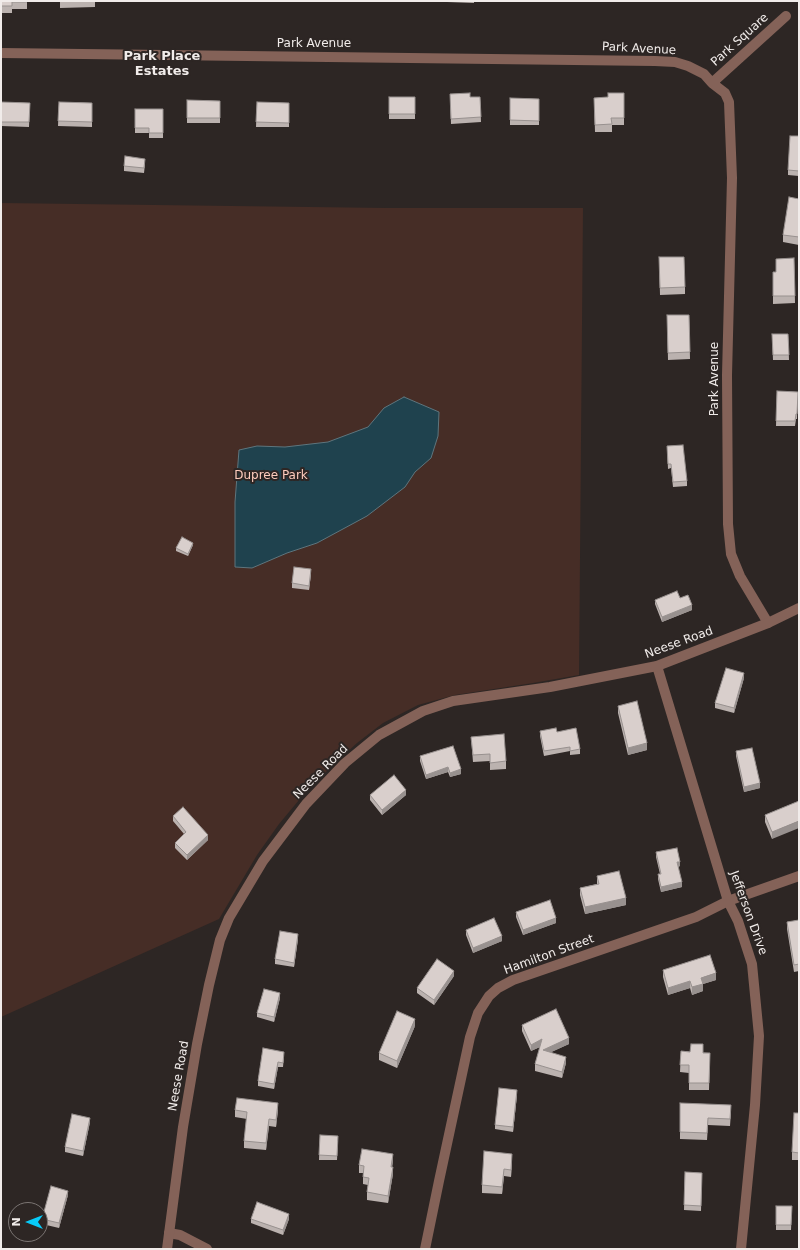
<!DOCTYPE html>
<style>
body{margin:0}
#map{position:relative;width:800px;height:1250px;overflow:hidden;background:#2d2624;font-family:"DejaVu Sans",sans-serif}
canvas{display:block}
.frame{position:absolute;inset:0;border:2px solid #f1ecea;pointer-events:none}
.north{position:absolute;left:8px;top:1202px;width:40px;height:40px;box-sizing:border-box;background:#2d2624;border:1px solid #7b7573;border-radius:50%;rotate:270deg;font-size:11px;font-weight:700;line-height:16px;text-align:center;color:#f1ecea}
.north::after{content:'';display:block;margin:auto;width:14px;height:18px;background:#07cbf9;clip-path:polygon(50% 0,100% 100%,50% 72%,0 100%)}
</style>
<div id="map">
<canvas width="800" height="1250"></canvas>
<div class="frame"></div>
<div class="north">N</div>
</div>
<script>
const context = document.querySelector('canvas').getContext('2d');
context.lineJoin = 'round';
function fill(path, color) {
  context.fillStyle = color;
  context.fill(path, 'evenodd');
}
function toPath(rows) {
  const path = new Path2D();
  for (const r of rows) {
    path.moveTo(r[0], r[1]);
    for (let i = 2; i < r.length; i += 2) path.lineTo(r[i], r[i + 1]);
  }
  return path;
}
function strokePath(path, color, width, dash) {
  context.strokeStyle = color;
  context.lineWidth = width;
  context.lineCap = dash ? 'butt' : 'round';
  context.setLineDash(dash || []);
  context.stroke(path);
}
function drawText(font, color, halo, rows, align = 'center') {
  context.font = font + ' "DejaVu Sans",sans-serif';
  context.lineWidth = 4;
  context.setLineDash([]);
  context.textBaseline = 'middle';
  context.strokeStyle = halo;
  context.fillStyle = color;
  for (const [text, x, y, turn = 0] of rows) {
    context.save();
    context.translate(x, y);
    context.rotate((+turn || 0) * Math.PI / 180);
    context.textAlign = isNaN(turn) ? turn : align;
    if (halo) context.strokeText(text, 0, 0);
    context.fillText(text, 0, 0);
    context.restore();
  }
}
fill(toPath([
 [1,203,387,208,583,208,579,675,533,683,455,695,418,705,383,723,357,743,331,767,304,794,279,824,257,855,219,919,1,1017]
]), '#462d26');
const water = toPath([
 [404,397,439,412,438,436,431,458,415,472,405,487,367,516,317,543,287,553,252,568,235,567,235,502,239,450,257,446,285,447,328,442,368,427,384,408,404,397]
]);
fill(water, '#1f424e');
strokePath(water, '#5e757d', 1);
strokePath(toPath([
 [1,53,655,61,675,62,688,66,704,74,712,83,725,93,729,102,732,178,727,375,728,524,731,554,740,576,768,623],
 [712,83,786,16],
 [657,666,728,901,738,921,752,964,759,1036,755,1105,741,1249],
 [169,1233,180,1235,207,1249],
 [425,1249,439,1181,470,1037,478,1013,489,996,498,988,513,980,696,917,728,901,799,876]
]), '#846258', 10);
strokePath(toPath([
 [167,1249,183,1127,197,1044,209,985,220,940,229,918,263,861,306,804,345,763,379,735,423,711,453,701,550,687,657,666,768,623,799,608]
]), '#846258', 10);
fill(toPath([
 [1,1,27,1,27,9,12,9,12,13,1,13],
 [60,1,95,1,95,7,60,8],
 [447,1,474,1,474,3,447,2],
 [624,93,624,125,612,125,612,132,595,132,594,98,608,97],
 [450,94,470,97,480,97,481,122,451,124],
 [389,97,415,97,415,119,389,119],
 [510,98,539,99,539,125,510,125],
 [187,100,220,101,220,123,187,123],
 [1,102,30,103,29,127,1,126],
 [59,102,92,103,92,127,58,126],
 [257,102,289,103,289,127,256,127],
 [135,109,163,109,163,138,149,138,149,133,135,133],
 [799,136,799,176,788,175,788,170],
 [145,164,144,173,124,171,124,166],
 [799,199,799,245,783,242,783,235],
 [659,257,685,287,685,294,660,295],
 [794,258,795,303,773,304,773,272,776,272],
 [667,315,689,315,690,359,668,360],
 [772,334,788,334,789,360,773,360],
 [777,391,798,392,797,419,796,419,795,426,776,426],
 [667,446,687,481,687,486,673,487,671,468,668,469],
 [193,545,188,556,176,551,176,548],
 [311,574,309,590,292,588,292,583],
 [680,598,692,610,662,622,655,604,655,600],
 [744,678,734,713,715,708,715,703],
 [618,706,647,750,628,755,618,713],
 [540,731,557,732,580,749,580,754,570,755,570,751,544,756,540,736],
 [471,737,506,761,506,769,490,770,490,761,473,762],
 [453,746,461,774,450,777,448,772,426,779,420,761,420,756],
 [736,751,760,788,744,792,736,756],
 [370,795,406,795,382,815,370,800],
 [799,801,772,839,765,822,765,815],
 [173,816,208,840,187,860,175,848,175,843,184,834,173,821],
 [656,852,680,866,678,867,682,887,661,892,658,879,658,874,660,874,656,857],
 [597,876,626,905,585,914,580,895,580,888,597,884],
 [516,912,556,923,523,935,516,917],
 [799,920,799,971,794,972,787,929,787,922],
 [466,930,502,941,473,953,466,935],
 [298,939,294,967,275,964,275,959],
 [663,970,716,980,703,984,703,991,692,995,690,988,668,995,663,977],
 [454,976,434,1005,417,993,417,988],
 [280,998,274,1022,257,1017,257,1013],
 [522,1025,569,1044,551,1052,566,1063,562,1078,535,1071,535,1064,540,1047,531,1051,522,1031],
 [415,1026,397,1068,379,1060,379,1053],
 [263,1048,284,1056,283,1067,278,1067,274,1089,258,1086,258,1081],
 [681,1051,710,1053,709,1090,689,1090,689,1073,680,1072],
 [517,1095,513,1132,495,1129,495,1125],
 [680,1103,731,1112,730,1126,708,1125,707,1140,680,1139],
 [235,1110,278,1110,276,1127,269,1126,266,1150,244,1148,244,1141,247,1119,235,1117],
 [799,1113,799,1160,792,1160,792,1152],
 [90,1122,83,1156,65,1152,65,1147],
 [320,1135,338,1141,337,1160,319,1160],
 [393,1161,392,1167,393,1174,388,1203,367,1200,367,1192,368,1185,363,1184,363,1173,359,1173,359,1165],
 [512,1161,511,1177,504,1176,502,1194,482,1193,482,1185],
 [685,1172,702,1173,701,1211,684,1210],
 [68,1195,59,1228,42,1224,42,1219],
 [776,1206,792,1206,791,1230,776,1230],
 [251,1219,289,1219,283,1235,251,1223]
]), '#bbb2af');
fill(toPath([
 [193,543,193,545,188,556,188,554],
 [311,569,311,574,309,590,309,586],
 [692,605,692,610,662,622,662,617],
 [744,673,744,678,734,713,734,708],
 [647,743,647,750,628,755,628,748],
 [448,767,448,772,426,779,426,775],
 [461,769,461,774,450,777,450,773],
 [760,783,760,788,744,792,744,787],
 [406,790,406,795,382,815,382,810],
 [799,821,799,828,772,839,772,832],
 [208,835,208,840,187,860,187,855],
 [677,862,680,862,680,866,677,867],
 [682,882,682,887,661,892,661,887],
 [626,898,626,905,585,914,585,907],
 [556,918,556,923,523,935,523,930],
 [298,934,298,939,294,967,294,963],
 [502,936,502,941,473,953,473,948],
 [454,971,454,976,434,1005,434,1000],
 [716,973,716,980,703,984,703,991,692,995,692,987,701,978],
 [690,981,690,988,668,995,668,988],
 [280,993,280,998,274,1022,274,1017],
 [415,1019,415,1026,397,1068,397,1061],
 [569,1038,569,1044,543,1056,543,1050],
 [542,1039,542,1046,531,1051,531,1045],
 [566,1057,566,1063,562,1078,562,1072],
 [278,1062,278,1067,274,1089,274,1084],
 [517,1090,517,1095,513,1132,513,1127],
 [278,1103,278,1110,276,1127,276,1120],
 [90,1118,90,1122,83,1156,83,1151],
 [269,1119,269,1126,266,1150,266,1143],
 [393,1154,393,1161,391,1174,391,1167],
 [512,1154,512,1161,511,1177,511,1170],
 [393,1167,393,1174,388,1203,388,1196],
 [504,1169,504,1176,502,1194,502,1187],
 [68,1191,68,1195,59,1228,59,1223],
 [289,1214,289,1219,283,1235,283,1230]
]), '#98918f');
const building = toPath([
 [1,1,27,1,27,2,12,2,12,6,1,6,1,1],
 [470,93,470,97,480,97,481,117,451,119,450,94,470,93],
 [608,93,624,93,624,118,611,118,612,124,595,125,594,98,608,97,608,93],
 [389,97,415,97,415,114,389,114,389,97],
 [510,98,539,99,539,121,510,120,510,98],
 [187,100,220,101,220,118,187,118,187,100],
 [1,102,30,103,29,122,1,122,1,102],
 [59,102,92,103,92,122,58,121,59,102],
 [257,102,289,103,289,123,256,122,257,102],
 [135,109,163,109,163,133,149,133,149,128,135,128,135,109],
 [790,136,799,136,799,171,788,170,790,136],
 [125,156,145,159,144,168,124,166,125,156],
 [789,197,799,199,799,237,783,235,789,197],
 [659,257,684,257,685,287,660,288,659,257],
 [794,258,795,296,773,296,773,272,776,272,776,259,794,258],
 [667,315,689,315,690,352,668,353,667,315],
 [772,334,788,334,789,355,773,355,772,334],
 [777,391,798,392,797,414,796,414,795,421,776,421,777,391],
 [683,445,687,481,673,482,671,464,668,464,667,446,683,445],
 [182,537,193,543,188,554,176,548,182,537],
 [294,567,311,569,309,586,292,583,294,567],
 [677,591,680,598,688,595,692,605,662,617,655,600,677,591],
 [726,668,744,673,734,708,715,703,726,668],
 [637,701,647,743,628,748,618,706,637,701],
 [556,728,557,732,576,728,580,749,570,751,570,747,544,751,540,731,556,728],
 [504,734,506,761,490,763,490,754,473,755,471,737,504,734],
 [453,746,461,769,450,773,448,767,426,775,420,756,453,746],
 [752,748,760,783,744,787,736,751,752,748],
 [394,775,406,790,382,810,370,795,394,775],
 [799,801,799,821,772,832,765,815,799,801],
 [183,807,208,835,187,855,175,843,186,832,173,816,183,807],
 [677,848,680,862,677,862,682,882,661,887,658,874,661,874,656,852,677,848],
 [619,871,626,898,585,907,580,888,599,884,597,876,619,871],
 [550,900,556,918,523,930,516,912,550,900],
 [494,918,502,936,473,948,466,930,494,918],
 [799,920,799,964,794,965,787,922,799,920],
 [280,931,298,934,294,963,275,959,280,931],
 [710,955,716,973,701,978,703,984,692,987,690,981,668,988,663,970,710,955],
 [437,959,454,971,434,1000,417,988,437,959],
 [264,989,280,993,274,1017,257,1013,264,989],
 [556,1009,569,1038,543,1050,566,1057,562,1072,535,1064,542,1039,531,1045,522,1025,556,1009],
 [397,1011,415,1019,397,1061,379,1053,397,1011],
 [691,1044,703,1044,703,1053,710,1053,709,1083,689,1083,689,1065,680,1065,681,1051,690,1052,691,1044],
 [263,1048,284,1052,283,1063,278,1062,274,1084,258,1081,263,1048],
 [499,1088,517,1090,513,1127,495,1125,499,1088],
 [237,1098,278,1103,276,1120,269,1119,266,1143,244,1141,247,1112,235,1110,237,1098],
 [680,1103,731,1105,730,1119,708,1118,707,1133,680,1132,680,1103],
 [794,1113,799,1113,799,1153,792,1152,794,1113],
 [72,1114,90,1118,83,1151,65,1147,72,1114],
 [320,1135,338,1136,337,1156,319,1155,320,1135],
 [362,1149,393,1154,391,1167,393,1167,388,1196,367,1192,369,1178,363,1177,364,1166,359,1165,362,1149],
 [484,1151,512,1154,511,1170,504,1169,502,1187,482,1185,484,1151],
 [685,1172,702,1173,701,1206,684,1205,685,1172],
 [51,1186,68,1191,59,1223,42,1219,51,1186],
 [257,1202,289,1214,283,1230,251,1219,257,1202],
 [776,1206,792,1206,791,1225,776,1225,776,1206]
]);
fill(building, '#d9cfcc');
strokePath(building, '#98918f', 1);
drawText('12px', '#f1ecea', '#2d2624', [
 ["Park Square",740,40,-42],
 ["Park Avenue",314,44],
 ["Park Avenue",639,49,3],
 ["Park Avenue",715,379,-90],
 ["Neese Road",679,643,-20],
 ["Neese Road",321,772,-45],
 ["Jefferson Drive",748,913,70],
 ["Hamilton Street",549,955,-20],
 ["Neese Road",179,1076,-80]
]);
drawText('12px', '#feccbd', '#2d2624', [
 ["Dupree Park",271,476]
]);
drawText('bold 13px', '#f1ecea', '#2d2624', [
 ["Park Place",162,57],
 ["Estates",162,72]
]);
</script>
